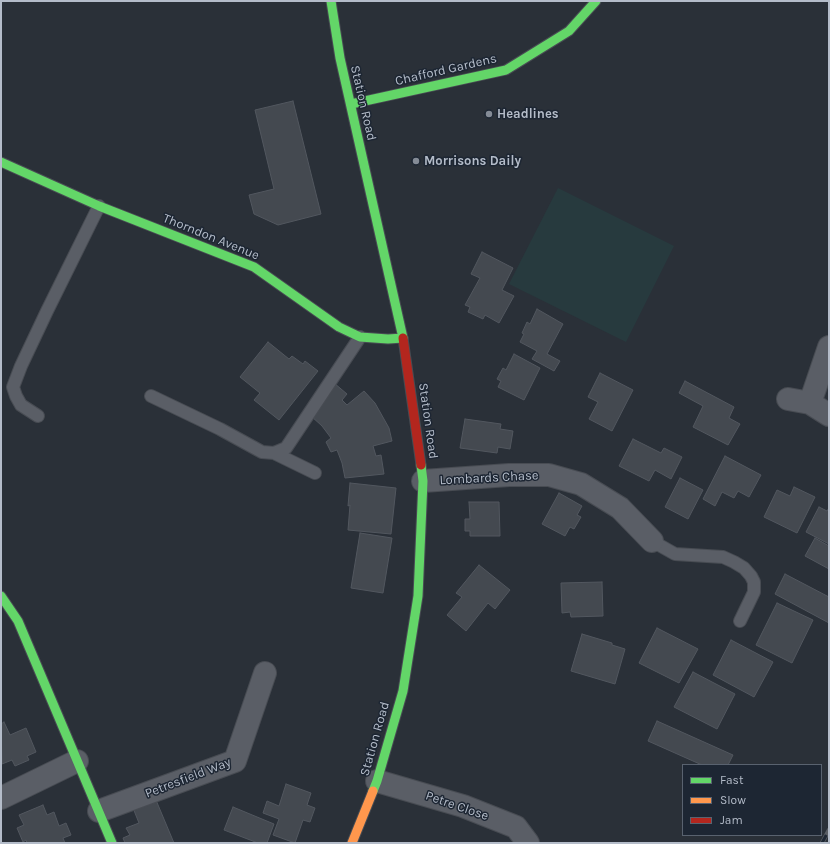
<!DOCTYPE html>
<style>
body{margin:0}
#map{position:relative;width:830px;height:844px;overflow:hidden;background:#2a3038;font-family:Karla,sans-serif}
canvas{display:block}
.frame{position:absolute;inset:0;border:2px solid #b4bcc9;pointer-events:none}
.legend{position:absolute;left:682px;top:764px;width:140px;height:72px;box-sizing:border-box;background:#1d2633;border:1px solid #59626f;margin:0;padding:5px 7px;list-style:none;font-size:12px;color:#b4bcc9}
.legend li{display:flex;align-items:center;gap:8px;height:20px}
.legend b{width:20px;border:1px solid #59626f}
</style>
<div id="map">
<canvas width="830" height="844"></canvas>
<div class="frame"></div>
<ul class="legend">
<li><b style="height:5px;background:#63d668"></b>Fast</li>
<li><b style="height:5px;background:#ff974d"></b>Slow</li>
<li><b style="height:5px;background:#b3261e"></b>Jam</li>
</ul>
</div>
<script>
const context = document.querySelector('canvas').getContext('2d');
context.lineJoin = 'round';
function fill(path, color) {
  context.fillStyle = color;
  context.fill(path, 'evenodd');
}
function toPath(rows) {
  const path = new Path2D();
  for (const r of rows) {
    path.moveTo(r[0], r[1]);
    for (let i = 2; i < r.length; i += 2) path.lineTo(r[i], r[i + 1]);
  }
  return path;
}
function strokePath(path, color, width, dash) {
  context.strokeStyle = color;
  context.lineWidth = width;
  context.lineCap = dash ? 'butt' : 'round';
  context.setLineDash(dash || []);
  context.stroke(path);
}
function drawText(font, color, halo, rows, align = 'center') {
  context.font = font + ' Karla,sans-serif';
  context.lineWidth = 3;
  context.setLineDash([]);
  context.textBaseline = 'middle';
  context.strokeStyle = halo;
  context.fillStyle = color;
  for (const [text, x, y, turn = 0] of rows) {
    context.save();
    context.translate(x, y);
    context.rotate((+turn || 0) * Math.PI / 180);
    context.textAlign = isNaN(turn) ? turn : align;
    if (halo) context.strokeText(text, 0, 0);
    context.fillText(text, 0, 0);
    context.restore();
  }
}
fill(toPath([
 [558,188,674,246,626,342,509,284]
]), '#273a3e');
const building = toPath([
 [293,101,321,214,278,225,254,214,249,195,274,189,255,110,293,101],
 [482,252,513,268,502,290,514,296,499,323,485,315,483,319,468,312,470,307,465,305,480,278,471,274,482,252],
 [537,309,563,324,547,354,560,361,554,371,532,359,537,351,520,342,524,334,522,333,527,322,530,324,537,309],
 [268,342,289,359,292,356,303,364,305,361,318,371,279,420,254,400,260,393,240,377,268,342],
 [514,354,540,368,524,400,498,387,501,381,497,379,503,368,506,370,514,354],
 [600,373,633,390,612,431,589,419,598,402,588,397,600,373],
 [685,381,734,407,729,418,740,424,728,445,693,427,703,406,679,393,685,381],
 [334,383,347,394,342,400,347,405,364,391,375,403,389,428,392,441,373,446,376,456,381,455,384,474,345,478,342,463,337,450,331,452,326,442,331,438,322,426,311,416,334,383],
 [465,419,501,424,500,429,513,431,510,449,498,447,497,453,460,448,465,419],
 [633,439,661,453,664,448,682,457,671,479,655,470,649,481,619,466,633,439],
 [725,456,761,475,749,497,738,491,734,498,722,492,715,506,703,499,725,456],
 [680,478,703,490,688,519,665,507,680,478],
 [350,483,396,488,391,534,348,530,350,505,348,506,350,483],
 [794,487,815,497,797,533,764,517,777,490,790,496,794,487],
 [559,493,582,506,577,515,581,517,574,529,570,527,565,536,542,524,559,493],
 [469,502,499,502,500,536,470,536,470,531,465,531,465,519,470,519,469,502],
 [819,507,827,511,829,508,829,544,806,532,819,507],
 [360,533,392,538,383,593,351,588,360,533],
 [815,538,829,546,829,569,805,556,815,538],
 [479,565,510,590,495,609,488,603,466,631,447,615,462,597,456,593,479,565],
 [785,574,829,597,829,623,775,594,785,574],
 [602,582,603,616,571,617,570,612,562,613,561,583,602,582],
 [777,603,813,620,792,663,756,645,777,603],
 [657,628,698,649,679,683,639,663,657,628],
 [582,634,612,643,612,645,625,649,615,684,571,671,582,634],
 [731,640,773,662,754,697,713,675,731,640],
 [693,672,735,694,717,729,674,707,693,672],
 [657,721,733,755,728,765,702,765,648,741,657,721],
 [4,722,10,735,26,728,36,752,27,756,29,760,15,766,12,760,2,764,1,724,4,722],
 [286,784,311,793,307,805,315,808,310,822,303,820,295,843,273,835,279,819,263,813,267,801,279,806,286,784],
 [153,793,174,843,125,843,123,838,130,835,126,828,139,823,131,803,153,793],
 [43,805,47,815,54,812,59,826,66,823,71,835,63,838,65,843,27,843,26,840,23,842,17,828,24,825,19,815,43,805],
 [233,807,274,824,267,843,258,843,224,830,233,807]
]);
fill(building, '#444950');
strokePath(building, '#52575f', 1);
const lane = toPath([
 [151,396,220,429,262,452,274,453,286,448,360,337],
 [38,416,21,405,16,396,13,387,21,366,47,311,99,206],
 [274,453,315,473],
 [652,541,675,554,723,557,734,562,744,568,751,576,754,582,754,592,740,621]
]);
const street = toPath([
 [788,399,810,403,829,415],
 [810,403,829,347],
 [423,481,509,475,549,475,581,484,620,508,652,541],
 [377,781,463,806,516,827,528,843],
 [1,798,77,761],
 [99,811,235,761,265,673]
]);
const fast = toPath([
 [331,1,340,58,403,338],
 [351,104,506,70,569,31,596,1],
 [1,162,99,206,254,267,339,327,360,337,388,339,403,338],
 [1,596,18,621,112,843],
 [373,791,377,781,403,691,418,596,423,481,421,465]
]);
const slow = toPath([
 [352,843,373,791]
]);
const jam = toPath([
 [403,338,421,465]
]);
strokePath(lane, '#484c53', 14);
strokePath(street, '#484c53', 24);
strokePath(fast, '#484c53', 11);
strokePath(slow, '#484c53', 11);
strokePath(jam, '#484c53', 11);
strokePath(lane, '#5a5e66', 12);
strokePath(street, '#5a5e66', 22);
strokePath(fast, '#63d668', 9);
strokePath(slow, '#ff974d', 9);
strokePath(jam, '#b3261e', 9);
const rail = toPath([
 [822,843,829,830]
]);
strokePath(rail, '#595d64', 4.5);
strokePath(rail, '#1d2633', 3, [9]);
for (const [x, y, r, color] of [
 [489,114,4,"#848b96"],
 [416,161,4,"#848b96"]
]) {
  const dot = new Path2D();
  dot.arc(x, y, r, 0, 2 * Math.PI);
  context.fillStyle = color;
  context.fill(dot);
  strokePath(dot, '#1d2633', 1.5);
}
drawText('13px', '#b4bcc9', '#1d2633', [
 ["Chafford Gardens",446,70,-13],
 ["Station Road",363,103,77],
 ["Thorndon Avenue",211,237,22],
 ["Station Road",428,421,82],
 ["Lombards Chase",489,478,-3],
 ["Station Road",375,739,-74],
 ["Petresfield Way",188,778,-21],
 ["Petre Close",457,806,19]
]);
drawText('bold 13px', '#b4bcc9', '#1d2633', [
 ["Headlines",497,114],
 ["Morrisons Daily",424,161]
], 'left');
</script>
